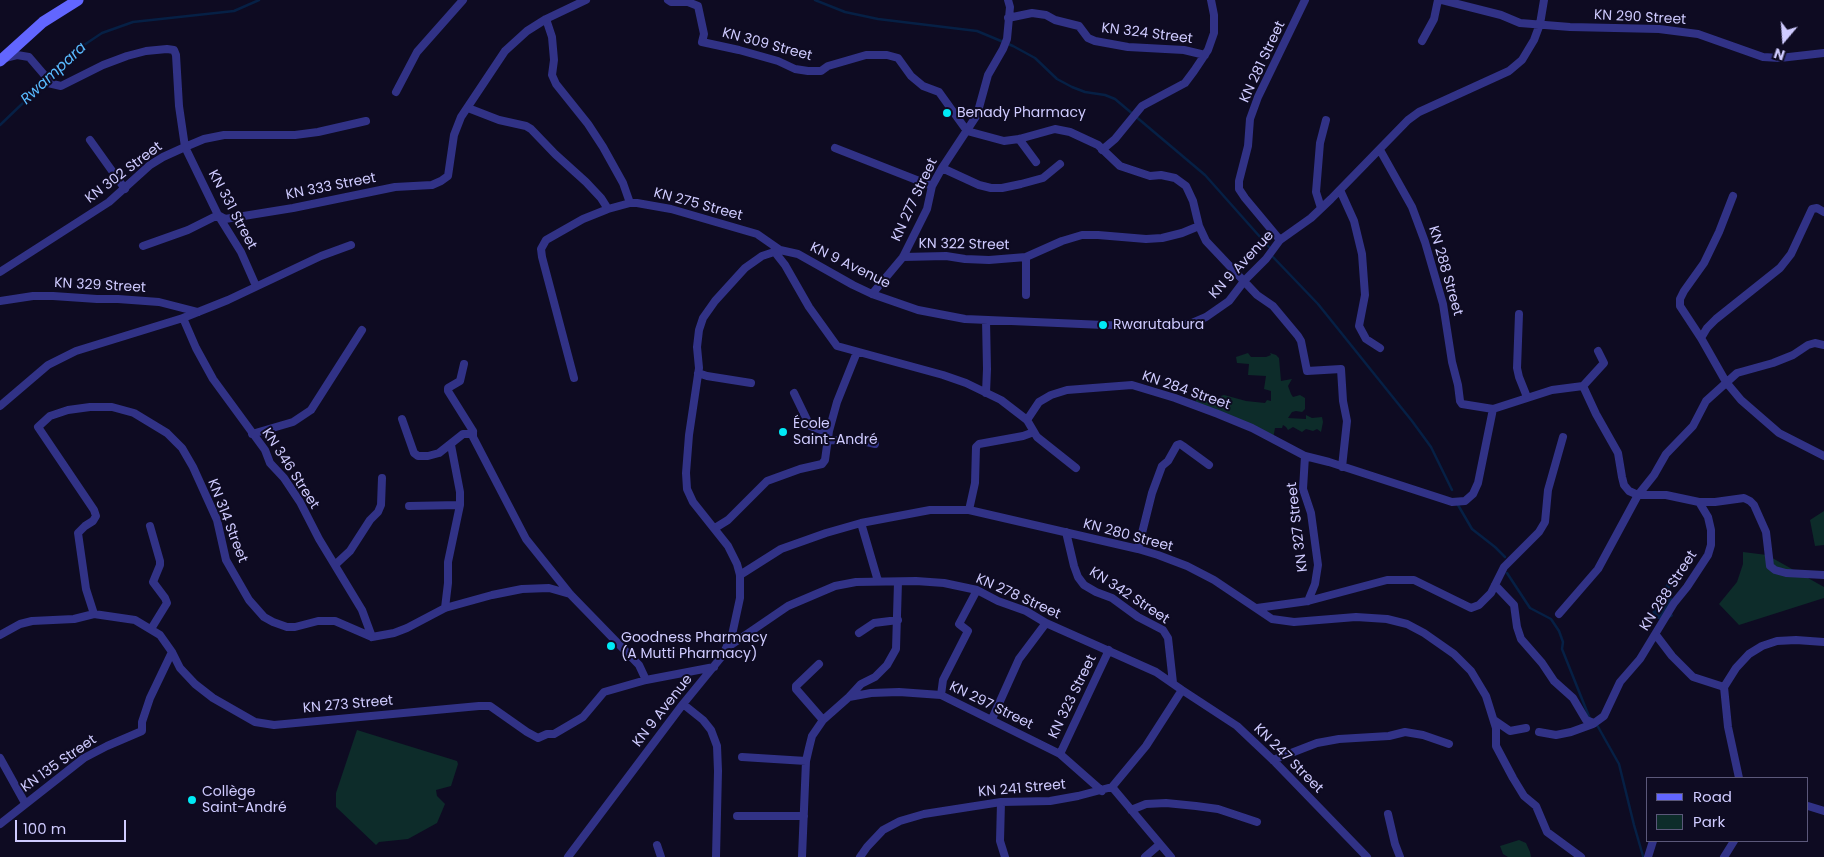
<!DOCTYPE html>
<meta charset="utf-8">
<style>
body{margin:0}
#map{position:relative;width:1824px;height:857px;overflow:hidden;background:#0e0b22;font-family:Poppins,sans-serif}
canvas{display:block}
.legend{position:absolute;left:1646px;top:777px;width:162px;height:65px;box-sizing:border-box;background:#0e0b22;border:1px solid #5b587a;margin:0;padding:6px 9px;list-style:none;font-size:15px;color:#cfcbff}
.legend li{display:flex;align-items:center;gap:10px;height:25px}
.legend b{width:25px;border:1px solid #5b587a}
.north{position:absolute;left:1759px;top:15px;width:50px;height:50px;-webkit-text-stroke:4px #0e0b22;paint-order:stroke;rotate:198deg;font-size:14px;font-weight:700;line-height:20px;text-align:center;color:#cfcbff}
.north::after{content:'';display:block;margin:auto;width:18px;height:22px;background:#cfcbff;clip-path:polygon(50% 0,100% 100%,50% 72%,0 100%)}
.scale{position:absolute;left:15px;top:820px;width:111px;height:22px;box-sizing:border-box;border:2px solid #cfcbff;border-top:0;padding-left:6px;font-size:15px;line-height:18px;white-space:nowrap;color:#cfcbff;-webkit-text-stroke:4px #0e0b22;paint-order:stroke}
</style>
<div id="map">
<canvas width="1824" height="857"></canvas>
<ul class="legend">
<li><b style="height:6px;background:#6266ff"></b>Road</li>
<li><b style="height:14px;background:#0d2c2a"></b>Park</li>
</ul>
<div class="north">N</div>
<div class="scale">100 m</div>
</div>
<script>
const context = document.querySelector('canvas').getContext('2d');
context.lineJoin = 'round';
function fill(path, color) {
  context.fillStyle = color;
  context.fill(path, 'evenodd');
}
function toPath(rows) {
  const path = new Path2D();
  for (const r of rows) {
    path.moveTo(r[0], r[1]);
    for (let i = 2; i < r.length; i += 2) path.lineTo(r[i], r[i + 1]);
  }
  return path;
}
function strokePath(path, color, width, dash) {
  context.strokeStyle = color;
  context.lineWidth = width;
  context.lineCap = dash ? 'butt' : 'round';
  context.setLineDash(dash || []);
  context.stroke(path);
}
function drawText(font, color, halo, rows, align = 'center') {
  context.font = font + ' Poppins,sans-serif';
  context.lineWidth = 4;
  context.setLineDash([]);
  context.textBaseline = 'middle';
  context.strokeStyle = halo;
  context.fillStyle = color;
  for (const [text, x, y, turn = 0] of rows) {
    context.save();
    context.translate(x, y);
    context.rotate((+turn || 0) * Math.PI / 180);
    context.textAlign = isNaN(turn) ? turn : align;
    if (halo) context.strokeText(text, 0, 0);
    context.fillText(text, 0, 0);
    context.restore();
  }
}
fill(toPath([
 [1248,353,1251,357,1266,357,1271,355,1270,353,1276,355,1279,358,1281,381,1292,379,1288,386,1291,394,1293,397,1300,395,1305,398,1305,409,1302,412,1296,411,1292,412,1288,418,1306,419,1306,415,1312,418,1322,417,1323,422,1321,432,1317,429,1313,431,1306,429,1302,432,1293,427,1288,430,1286,427,1283,425,1282,428,1275,428,1273,439,1195,403,1199,394,1219,401,1221,396,1224,395,1246,401,1265,403,1267,400,1271,401,1271,391,1264,389,1266,376,1248,375,1249,364,1237,363,1236,357],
 [1824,511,1824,545,1815,546,1810,520],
 [1743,552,1767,555,1824,587,1824,598,1739,625,1719,604,1737,582,1743,564],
 [357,730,457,761,458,764,451,786,436,790,437,796,445,804,437,823,408,839,379,842,376,845,336,807,336,793],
 [1519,840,1526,843,1530,852,1531,857,1508,857,1503,854,1500,846]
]), '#0d2c2a');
fill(toPath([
 [1667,583,1670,586,1669,592,1671,597,1676,603,1672,613,1673,616,1668,619,1655,619,1652,616,1653,609,1658,603,1657,601]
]), '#062045');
strokePath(toPath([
 [815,0,845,12,878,19,977,31,1013,46,1035,58,1057,79,1072,87,1085,92,1105,95,1115,99,1205,175,1269,247],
 [49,77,78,49,102,33,133,22,234,11,259,0],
 [0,125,46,81],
 [1273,257,1318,304,1412,421,1431,447,1452,490],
 [1458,505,1472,529,1495,547,1505,557],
 [1507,573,1530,608,1551,619,1559,631,1563,642,1562,649,1590,719],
 [1597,725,1619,764,1634,825,1643,856]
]), '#062045', 2.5);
strokePath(toPath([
 [668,0,671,2,688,2,698,6,704,34,702,42,739,50,778,61,795,69,808,71,821,71,828,66,866,55,887,55,898,58,911,76,923,86,939,92,967,131,1004,141,1019,139,1055,129,1070,132,1098,145,1120,166,1150,176,1161,175,1175,178,1186,186,1193,201,1199,226,1206,241,1257,295,1273,306,1298,336,1301,341,1307,371,1341,369,1343,401,1347,421,1342,467],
 [1442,0,1501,15,1520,23,1570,27,1659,29,1698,34,1763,57,1780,58,1824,53],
 [1008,18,1032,13,1046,15,1055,20,1079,26,1088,38,1095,41,1128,47,1184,50,1205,55],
 [546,19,552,37,554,60,552,75,556,84,588,124,603,147,623,183,630,203],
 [1422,41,1434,19,1438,0],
 [5,58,17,55,29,57,47,78,48,83,61,86,103,65,127,56,146,51,167,49,174,50,176,55,179,106,185,147,218,215,241,252,256,286],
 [396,92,417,52,463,0],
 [468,108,499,120,526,126,531,129,555,154,586,182,601,198,608,209],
 [1019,139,1036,162],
 [90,140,125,189],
 [835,148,932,186],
 [1102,150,1115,139,1142,106,1185,83,1194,71,1208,50,1214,33,1214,15,1211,0],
 [1380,150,1412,207,1425,242,1443,304,1452,362,1458,385,1460,401,1462,404,1493,409,1552,390,1583,386,1596,414,1618,453,1622,477,1624,485,1629,491,1638,495,1666,495,1699,502,1708,517,1711,530,1711,545,1708,555,1687,587,1674,603,1640,659,1620,682,1604,716,1593,724,1571,732,1556,735,1539,732],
 [942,168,979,185,991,188,1002,188,1021,184,1043,178,1060,164],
 [1340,190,1354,221,1362,254,1365,295,1359,326,1366,339,1380,348],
 [1733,196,1719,232,1704,263,1684,291,1680,299,1680,306,1701,338,1726,382,1741,400,1779,433,1824,456],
 [1321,208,1316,192,1320,143,1326,120],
 [1280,240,1245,198,1239,189,1239,181,1248,146,1250,119,1258,97,1305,0],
 [143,246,188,230,218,215,225,219,293,208,395,187,432,185,441,181,448,176,454,135,461,117,505,51,527,31,546,19,586,0],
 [774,251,785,265,809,307,837,346,943,375,966,383,1001,400,1027,420,1037,437,1076,468],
 [903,257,946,256,965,259,989,260,1026,257,1062,241,1082,235,1098,235,1146,239,1162,238,1182,233,1199,226],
 [0,272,109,202,150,165,163,157,185,147,204,139,224,135,295,135,318,132,366,121],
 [872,294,903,257,927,209,932,186,942,168,977,115,988,75,1003,49,1007,39,1010,7,1008,0],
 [1026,295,1026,257],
 [0,301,33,296,53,296,97,299,118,299,159,302,198,312],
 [1519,314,1517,368,1519,377,1527,397],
 [183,318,196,348,213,379,265,450,270,463,284,478,300,502,319,539,362,610,372,637],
 [1701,338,1707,328,1716,319,1780,268,1791,254,1812,209,1817,208,1824,212],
 [464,364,460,381,448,388,448,391,473,431],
 [698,373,707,376,751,383],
 [574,378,542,257,541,249,546,240,583,219,608,209,630,203,637,203,671,209,757,234,780,250],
 [1583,386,1604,363,1598,351],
 [794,393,810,426,821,430,829,431],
 [986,393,987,369,986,320],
 [0,406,48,365,76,351,183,318,228,300,321,256,351,245],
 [402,419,414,453,418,456,428,456,439,453,463,434,469,434,473,431,473,437,526,539,570,594,639,665,646,680],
 [1027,420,1039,402,1051,395,1067,390,1132,385,1175,398,1218,414,1252,428,1305,456,1329,462,1452,502,1465,501,1473,494,1478,483,1493,409],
 [252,434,293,422,311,410,362,330],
 [828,440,863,441,875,444],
 [1305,456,1303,489,1311,513,1318,565,1315,584,1308,601],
 [1699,502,1715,502,1744,498,1750,501,1754,505,1766,532,1770,566,1775,570,1786,573,1824,575],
 [409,506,460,505],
 [969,510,975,483,976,447,979,444,1023,436,1034,432],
 [861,523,878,581],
 [150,526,160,561,160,565,153,582,165,598,167,603,151,629],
 [715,528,728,520,767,481,800,469,822,464,825,460,829,431,837,402,857,352],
 [1066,532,1074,566,1078,577,1084,585,1096,592,1112,598,1138,617,1163,630,1168,638,1173,683],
 [1138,549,1152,493,1162,466,1168,461,1177,445,1180,444,1183,446,1209,465],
 [336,564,350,551,370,520,378,512,381,505,382,478],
 [740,575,781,549,826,533,861,523,930,510,969,510,1138,549,1158,555,1187,566,1214,580,1272,619,1294,622,1356,617,1387,619,1407,624,1424,633,1454,654,1471,671,1486,696,1496,728,1496,746,1513,778,1524,796,1536,806,1547,832,1581,857],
 [1495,585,1514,605,1517,627,1521,639,1542,663,1554,681,1573,698,1586,720,1594,723],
 [445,608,448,583,448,562,460,505,460,492,451,445],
 [1257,608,1308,601,1387,580,1414,580,1471,608,1479,605,1491,593,1504,567,1539,532,1545,522,1548,490,1563,437],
 [94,614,86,589,78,533,85,526,93,521,96,516,94,510,38,427,50,416,68,410,90,407,112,407,134,413,167,433,182,448,193,467,217,520,226,560,249,600,264,617,273,622,287,627,295,627,318,621,335,621,372,637,394,633,407,628,445,608,492,595,522,589,549,588,570,594],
 [1559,614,1598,569,1638,495,1654,475,1666,454,1693,426,1706,401,1737,373,1773,363,1793,355,1808,345,1815,343,1824,345],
 [859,633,874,623,898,620],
 [0,635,20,624,32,621,74,619,94,614,135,620,160,635,172,652,180,668,195,684,213,698,255,722,274,725,479,706,490,706,527,732,538,738,547,734,554,734,583,717,604,692,646,680,714,667],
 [1656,635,1672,656,1693,677,1724,687],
 [728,647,788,606,835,586,856,582,916,581,944,583,977,590,998,601,1026,611,1046,623,1156,672,1182,690,1237,726,1273,760,1367,857],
 [819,664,796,686,796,689,823,720],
 [941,695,943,680,968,631,959,624,977,590],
 [849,697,861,684,875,677,887,665,896,649,898,582],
 [683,704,703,720,711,730,717,746,718,771,716,857],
 [992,719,1019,659,1046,623],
 [1494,720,1510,731,1526,728],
 [1060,754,1109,650],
 [742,757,806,761],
 [0,758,25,803],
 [1273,760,1317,743,1339,739,1389,736,1405,732,1423,735,1449,744],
 [1739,778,1728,727,1724,687,1736,668,1749,654,1762,646,1777,641,1796,640,1824,642],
 [1112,787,1171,857],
 [1001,802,1000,841,1005,857],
 [1808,806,1824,811],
 [1131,810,1146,804,1166,803,1196,806,1218,809,1257,822],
 [1388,814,1395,844,1400,857],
 [737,816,804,816],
 [0,824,84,758,107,746,142,731,142,722,150,698,172,652],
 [657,845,661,857],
 [568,857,683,704,723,655,732,635,740,598,740,575,737,564,728,546,693,502,687,489,686,473,689,435,699,368,697,347,699,330,703,318,715,301,745,268,762,256,780,250,798,254,853,285,872,294,918,310,965,319,1104,325,1174,326,1192,323,1206,317,1229,301,1245,280,1266,259,1280,240,1311,218,1331,199,1408,120,1419,112,1509,71,1522,60,1534,40,1540,24,1544,0],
 [802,857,806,761,809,748,812,736,823,720,849,697,871,693,899,692,941,695,1060,754,1102,791],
 [860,857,867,847,883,830,900,821,924,814,1001,802,1050,801,1078,796,1112,787,1146,746,1182,690],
 [1145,857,1160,844],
 [1648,857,1653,841],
 [1724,857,1734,841]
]), '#313286', 8);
strokePath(toPath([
 [0,61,43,22,78,0]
]), '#6266ff', 11);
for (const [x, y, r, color] of [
 [947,113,5,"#00eaf6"],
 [1103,325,5,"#00eaf6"],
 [783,432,5,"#00eaf6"],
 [611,646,5,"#00eaf6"],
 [192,800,5,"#00eaf6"]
]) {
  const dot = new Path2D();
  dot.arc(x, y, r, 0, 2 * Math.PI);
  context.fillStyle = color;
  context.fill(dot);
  strokePath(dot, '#0e0b22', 2);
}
drawText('14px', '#cfcbff', '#0e0b22', [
 ["KN 290 Street",1640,18,3],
 ["KN 324 Street",1147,34,7],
 ["KN 309 Street",767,45,15],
 ["KN 281 Street",1263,62,-65],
 ["KN 302 Street",124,173,-37],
 ["KN 333 Street",331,187,-11],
 ["KN 277 Street",915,200,-65],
 ["KN 275 Street",698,205,15],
 ["KN 331 Street",232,210,62],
 ["KN 322 Street",964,245,1],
 ["KN 9 Avenue",1242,265,-47],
 ["KN 9 Avenue",850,266,26],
 ["KN 288 Street",1445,271,74],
 ["KN 329 Street",100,286,3],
 ["KN 284 Street",1186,391,19],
 ["KN 346 Street",290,469,57],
 ["KN 314 Street",227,521,69],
 ["KN 327 Street",1298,527,-97],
 ["KN 280 Street",1128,536,15],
 ["KN 288 Street",1669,591,-57],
 ["KN 342 Street",1129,596,33],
 ["KN 278 Street",1018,597,24],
 ["KN 323 Street",1073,697,-64],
 ["KN 273 Street",348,705,-5],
 ["KN 297 Street",991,706,26],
 ["KN 9 Avenue",663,711,-52],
 ["KN 247 Street",1288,759,45],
 ["KN 135 Street",59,764,-35],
 ["KN 241 Street",1022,789,-5]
]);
drawText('14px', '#cfcbff', '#0e0b22', [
 ["Benady Pharmacy",957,113],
 ["Rwarutabura",1113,325],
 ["École",793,424],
 ["Saint-André",793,440],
 ["Goodness Pharmacy",621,638],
 ["(A Mutti Pharmacy)",621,654],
 ["Collège",202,792],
 ["Saint-André",202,808]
], 'left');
drawText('italic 15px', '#59bbff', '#0e0b22', [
 ["Rwampara",54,74,-43]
]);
</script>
